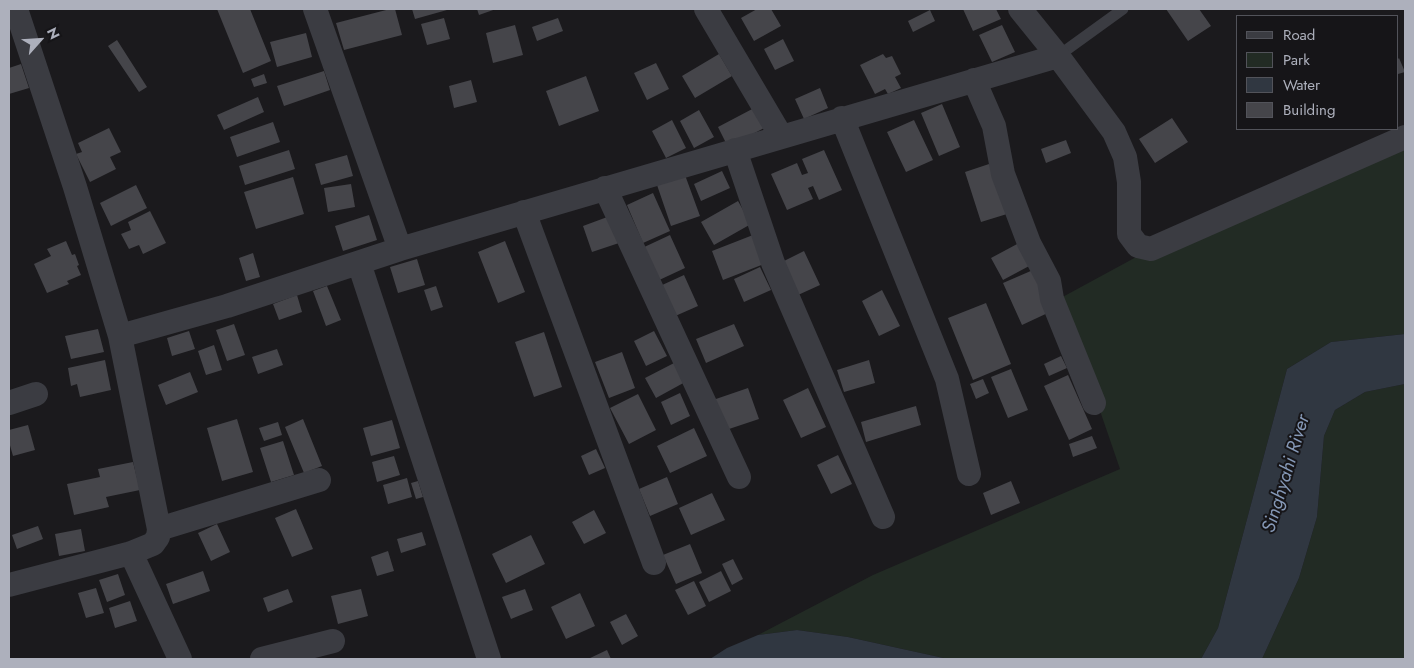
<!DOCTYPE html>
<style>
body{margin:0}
#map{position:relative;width:1414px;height:668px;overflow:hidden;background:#1b1a1d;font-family:Jost,sans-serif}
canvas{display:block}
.frame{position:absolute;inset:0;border:10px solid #adb0bc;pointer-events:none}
.legend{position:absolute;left:1236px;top:15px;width:162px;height:115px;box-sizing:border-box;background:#161518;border:1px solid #52535a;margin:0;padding:6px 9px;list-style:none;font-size:15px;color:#adb0bc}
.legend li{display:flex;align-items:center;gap:10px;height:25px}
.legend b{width:25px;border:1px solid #52535a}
.north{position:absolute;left:15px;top:15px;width:50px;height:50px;-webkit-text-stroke:4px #161518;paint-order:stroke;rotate:64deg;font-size:14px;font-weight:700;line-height:20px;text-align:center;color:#adb0bc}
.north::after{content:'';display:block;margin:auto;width:18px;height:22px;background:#adb0bc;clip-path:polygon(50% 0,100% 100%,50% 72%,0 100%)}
</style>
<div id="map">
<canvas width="1414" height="668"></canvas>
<div class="frame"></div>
<ul class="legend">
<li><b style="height:6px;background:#3b3c42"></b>Road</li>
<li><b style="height:14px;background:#222b24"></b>Park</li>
<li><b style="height:14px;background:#303741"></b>Water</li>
<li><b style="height:14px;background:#45454a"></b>Building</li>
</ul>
<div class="north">N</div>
</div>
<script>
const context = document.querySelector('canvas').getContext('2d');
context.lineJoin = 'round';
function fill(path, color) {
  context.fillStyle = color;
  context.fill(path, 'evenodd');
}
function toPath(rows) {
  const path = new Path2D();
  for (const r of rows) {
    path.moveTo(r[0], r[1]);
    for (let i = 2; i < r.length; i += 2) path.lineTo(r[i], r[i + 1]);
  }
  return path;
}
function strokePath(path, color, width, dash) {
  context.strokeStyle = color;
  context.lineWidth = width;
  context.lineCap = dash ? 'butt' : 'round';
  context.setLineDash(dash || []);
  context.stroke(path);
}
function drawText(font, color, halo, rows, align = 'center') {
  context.font = font + ' Jost,sans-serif';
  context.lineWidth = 4;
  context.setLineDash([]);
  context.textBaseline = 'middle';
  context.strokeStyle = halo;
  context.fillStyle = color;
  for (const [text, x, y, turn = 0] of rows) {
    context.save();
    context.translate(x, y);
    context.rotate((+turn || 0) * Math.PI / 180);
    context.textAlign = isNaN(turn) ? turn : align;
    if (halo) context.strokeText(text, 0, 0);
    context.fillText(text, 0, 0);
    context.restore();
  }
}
fill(toPath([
 [1405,137,1405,334,1331,342,1287,369,1218,628,1201,659,948,659,848,637,797,630,758,635,873,575,1120,469,1098,405,1057,300,1151,249],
 [1405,384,1405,659,1262,659,1299,578,1317,517,1324,436,1335,410,1365,392]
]), '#222b24');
fill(toPath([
 [1405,334,1405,384,1365,392,1335,410,1324,436,1317,517,1299,578,1262,659,1201,659,1218,628,1287,369,1331,342],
 [797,630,848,637,948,659,710,659,727,648,758,635]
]), '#303741');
fill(toPath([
 [217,9,250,9,271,61,243,73],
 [390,9,395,9,402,35,344,50,336,23],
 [412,9,447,9,447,10,415,19],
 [477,9,496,9,479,15],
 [757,9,771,9,781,26,754,41,741,18],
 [963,9,996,9,1001,19,973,31],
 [1166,9,1199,9,1211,26,1188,41],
 [930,10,935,21,913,32,908,21],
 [444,18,450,39,427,45,421,24],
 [558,18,563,31,537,41,532,27],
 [515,25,523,55,493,63,486,33],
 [1002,25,1015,52,992,62,979,35],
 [306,33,312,57,277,67,270,42],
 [783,39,794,61,775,70,764,49],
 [117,40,147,87,139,92,108,46],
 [719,54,732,76,695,98,682,76],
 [883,54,886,58,892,56,901,74,895,77,901,88,888,94,885,89,875,94,860,65],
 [1399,58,1405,72,1398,74,1398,59],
 [656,63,669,89,647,100,634,73],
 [21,64,29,88,9,94,9,68],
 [324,71,330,90,284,106,277,86],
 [264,74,267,83,254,87,251,79],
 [586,76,599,111,559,126,546,91],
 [471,80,477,102,454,108,449,86],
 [820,88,828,108,804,119,795,99],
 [258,97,264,112,224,130,217,115],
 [942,104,960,147,939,156,921,113],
 [756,107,766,127,728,147,718,127],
 [699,110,714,137,694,148,680,121],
 [1172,118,1188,142,1155,163,1139,139],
 [672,120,686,148,666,158,652,131],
 [914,120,933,160,906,172,887,132],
 [273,122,280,142,237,157,230,137],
 [109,128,121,152,110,157,116,169,90,182,76,154,82,152,78,143],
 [1066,140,1071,153,1046,163,1041,149],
 [289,150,295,169,245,185,239,166],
 [824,150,842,190,819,200,813,186,808,188,813,199,787,210,771,174,797,163,802,175,808,173,802,159],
 [347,155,353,176,321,185,315,164],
 [992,163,1007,214,981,222,965,172],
 [722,171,730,188,701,201,694,184],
 [685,175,700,216,671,226,657,185],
 [293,177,304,214,256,229,244,192],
 [351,184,355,207,328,212,324,188],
 [136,185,147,208,111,226,100,203],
 [653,193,670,231,643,243,627,205],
 [738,201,751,224,714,245,701,222],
 [150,211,166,243,143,254,139,245,129,249,121,234,131,230,128,222],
 [369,215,377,240,343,251,335,226],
 [610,216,619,243,592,252,583,226],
 [670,235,685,268,655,282,640,249],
 [753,235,764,264,723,280,712,251],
 [66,241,72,255,75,254,79,265,77,266,81,275,67,281,69,284,47,293,34,264,51,256,47,249],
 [505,241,525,292,498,303,478,252],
 [1019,243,1031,265,1003,280,991,258],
 [804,251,820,285,798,295,782,262],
 [253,253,260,277,246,281,239,258],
 [417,259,425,285,398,293,390,267],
 [760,267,771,290,744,302,734,279],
 [1033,270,1052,311,1022,325,1003,283],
 [684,275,698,306,673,317,660,286],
 [327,286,341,320,326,326,313,291],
 [436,286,443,307,431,311,424,290],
 [882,290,900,326,879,336,862,301],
 [297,295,302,312,279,320,273,304],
 [986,303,1011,364,973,380,948,318],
 [234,324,245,355,227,361,216,330],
 [734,324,744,346,706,363,696,339],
 [98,329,104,352,71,359,65,336],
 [189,331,195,349,172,356,167,338],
 [654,331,667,356,646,366,634,341],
 [544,332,562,387,534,397,515,342],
 [214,345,222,370,206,375,198,351],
 [277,349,283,365,258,374,252,357],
 [622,352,635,388,609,398,595,362],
 [1061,356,1067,368,1049,376,1044,364],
 [105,360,111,390,80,397,77,384,71,386,68,368],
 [869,360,875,383,844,392,837,370],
 [676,362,687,381,656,398,645,378],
 [1011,369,1028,410,1008,418,991,377],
 [190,372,198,392,166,405,158,385],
 [1068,375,1092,429,1069,440,1044,386],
 [983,379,989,393,976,399,970,384],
 [748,388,759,419,723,431,713,400],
 [808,388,826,427,801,438,783,400],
 [680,393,690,416,671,425,661,402],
 [638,394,656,430,629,444,610,408],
 [916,406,921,425,866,442,861,422],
 [237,419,253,472,222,481,207,428],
 [303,419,322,466,304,473,285,427],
 [392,420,400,448,371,456,363,428],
 [278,422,282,435,264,441,259,428],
 [28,425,35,450,13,456,9,442,9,430],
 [694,428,707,456,670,473,657,446],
 [1092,436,1097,448,1073,457,1069,444],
 [283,441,294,475,271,482,260,448],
 [596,449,605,468,589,475,581,456],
 [838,455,852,484,831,494,817,465],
 [394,456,400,475,377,482,372,462],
 [133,462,140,490,106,497,109,507,74,515,67,484,100,477,98,469],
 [667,477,678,504,650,516,639,489],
 [407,478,412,497,388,504,383,485],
 [418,481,423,497,416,499,411,483],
 [1011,481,1020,503,991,515,983,493],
 [712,493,725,520,691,535,679,508],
 [296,509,313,549,292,557,275,518],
 [594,510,606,533,584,544,572,522],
 [217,524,230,552,211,561,198,533],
 [38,526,43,539,17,549,12,535],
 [81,529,85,551,59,556,55,534],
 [422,532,426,545,401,553,397,539],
 [531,535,545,564,506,583,492,554],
 [690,544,702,573,676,584,663,555],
 [388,551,394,571,377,576,371,557],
 [733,559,743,579,732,585,722,564],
 [203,571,210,591,173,604,166,584],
 [721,571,731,591,709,602,699,582],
 [118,574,125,595,107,602,99,580],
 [694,581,706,606,688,615,675,590],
 [96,588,104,613,86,618,78,593],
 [288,589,293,602,268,612,263,598],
 [361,589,368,616,338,624,331,596],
 [525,589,533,610,511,619,502,597],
 [580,593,595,626,566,639,551,607],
 [130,601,137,621,115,628,109,608],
 [626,614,638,636,622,645,610,622],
 [607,650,611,659,588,659]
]), '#45454a');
strokePath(toPath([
 [1058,56,1123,9]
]), '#3b3c42', 11);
strokePath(toPath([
 [315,9,400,249],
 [706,9,781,136],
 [1020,9,1058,56,1114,132,1125,157,1129,182,1129,234,1138,246,1151,249,1405,137],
 [974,80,994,126,1003,174,1029,243,1049,281,1052,299,1094,403],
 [842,118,947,379,969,474],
 [735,150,773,263,883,517],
 [605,188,739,477],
 [524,212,654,563],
 [359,263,489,659],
 [120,336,227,306,400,249,1058,56],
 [9,403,36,394],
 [159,529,319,480],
 [131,553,180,659],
 [9,585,131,553,153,544,158,537,159,529,120,336,75,187,16,9],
 [262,659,333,641]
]), '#3b3c42', 24);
drawText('italic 19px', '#8598b6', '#161518', [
 ["Singhyahi River",1287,474,-73]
]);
</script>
